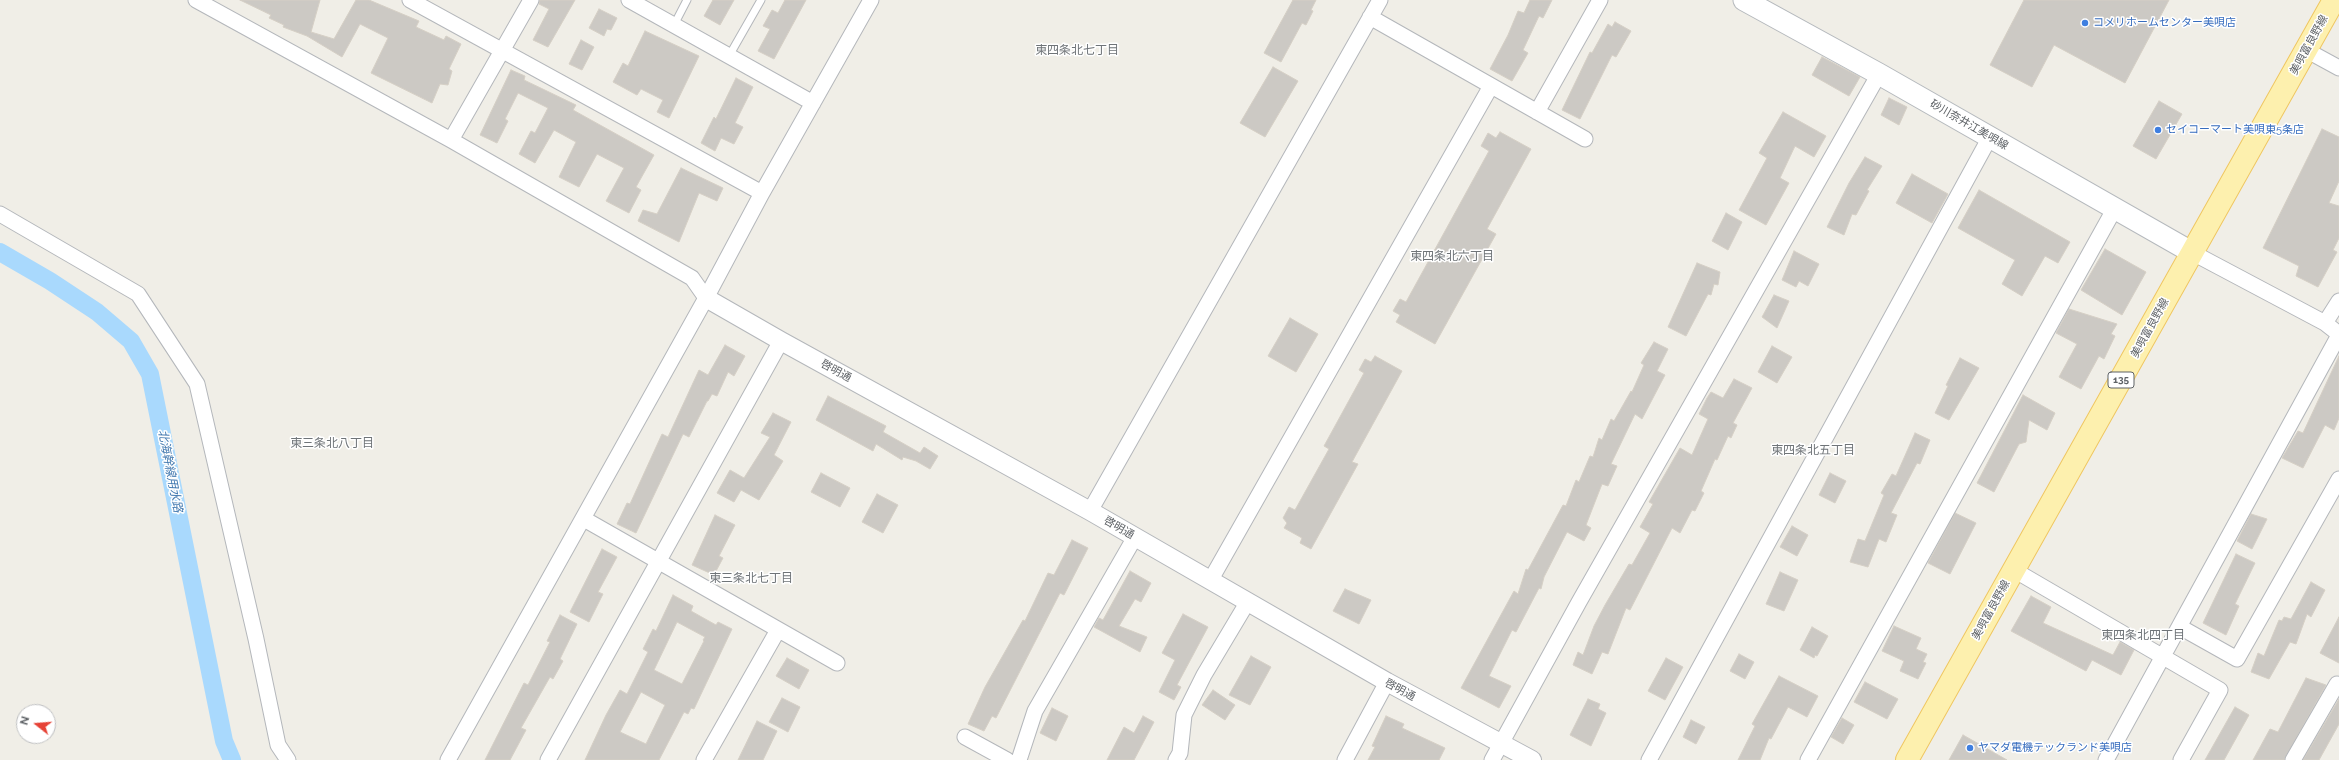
<!DOCTYPE html>
<meta charset="utf-8">
<style>
body{margin:0}
#map{position:relative;width:2339px;height:760px;overflow:hidden;background:#f0eee7;font-family:Raleway,sans-serif}
canvas{display:block}
.north{position:absolute;left:16px;top:704px;width:40px;height:40px;box-sizing:border-box;background:#fff;border:1px solid #bfc0c2;border-radius:50%;rotate:287deg;font-size:11px;font-weight:700;line-height:16px;text-align:center;color:#5e6266}
.north::after{content:'';display:block;margin:auto;width:14px;height:18px;background:#e64236;clip-path:polygon(50% 0,100% 100%,50% 72%,0 100%)}
</style>
<div id="map">
<canvas width="2339" height="760"></canvas>
<div class="north">N</div>
</div>
<script>
const context = document.querySelector('canvas').getContext('2d');
context.lineJoin = 'round';
function toPath(rows) {
  const path = new Path2D();
  for (const r of rows) {
    path.moveTo(r[0], r[1]);
    for (let i = 2; i < r.length; i += 2) path.lineTo(r[i], r[i + 1]);
  }
  return path;
}
function strokePath(path, color, width, dash) {
  context.strokeStyle = color;
  context.lineWidth = width;
  context.lineCap = dash ? 'butt' : 'round';
  context.setLineDash(dash || []);
  context.stroke(path);
}
function fill(path, color) {
  context.fillStyle = color;
  context.fill(path, 'evenodd');
}
function drawText(font, color, halo, rows, align = 'center') {
  context.font = font + ' Raleway,"Noto Sans JP",sans-serif';
  context.lineWidth = 3;
  context.setLineDash([]);
  context.textBaseline = 'middle';
  context.strokeStyle = halo;
  context.fillStyle = color;
  for (const [text, x, y, turn = 0] of rows) {
    context.save();
    context.translate(x, y);
    context.rotate((+turn || 0) * Math.PI / 180);
    context.textAlign = isNaN(turn) ? turn : align;
    if (halo) context.strokeText(text, 0, 0);
    context.fillText(text, 0, 0);
    context.restore();
  }
}
strokePath(toPath([
 [0,252,50,281,97,312,131,341,150,374,224,741,232,760]
]), '#a9d9fd', 18);
const building = toPath([
 [240,0,320,0,311,32,334,39,356,0,369,0,419,21,416,27,444,40,446,36,461,44,449,69,452,71,448,85,440,84,432,103,371,73,388,38,360,24,342,57,307,36,283,27,284,25,269,18,271,15,240,0],
 [540,0,575,0,548,47,533,40,549,9,539,4,540,0],
 [713,0,734,0,720,25,704,16,713,0],
 [785,0,806,0,774,59,758,51,770,29,763,26,772,10,778,13,785,0],
 [1293,0,1316,0,1311,10,1313,11,1306,25,1302,23,1281,62,1264,53,1293,0],
 [1530,0,1552,0,1543,18,1539,16,1523,50,1528,53,1512,81,1490,69,1508,35,1518,11,1524,13,1530,0],
 [2024,0,2169,0,2125,83,2054,45,2032,87,1990,65,2024,0],
 [599,9,617,18,611,30,607,29,604,36,589,28,599,9],
 [1615,22,1631,31,1616,57,1612,55,1580,119,1562,110,1590,52,1592,53,1608,24,1612,27,1615,22],
 [645,31,699,56,669,118,657,112,663,100,641,89,637,95,613,82,623,63,628,66,645,31],
 [581,40,594,47,582,70,569,64,581,40],
 [1822,57,1860,77,1849,96,1812,75,1822,57],
 [1273,67,1298,81,1265,137,1240,123,1273,67],
 [511,70,525,76,524,80,576,105,573,110,654,155,636,187,641,190,629,213,606,201,624,168,597,154,579,187,559,177,576,142,554,130,535,163,519,154,531,131,535,133,548,108,518,93,505,119,508,121,497,143,480,135,511,70],
 [736,78,753,87,735,123,743,127,734,144,721,138,715,151,701,143,714,117,716,119,736,78],
 [1889,98,1907,107,1899,125,1881,115,1889,98],
 [2159,101,2182,114,2156,159,2133,146,2159,101],
 [1783,112,1826,136,1814,157,1795,146,1780,178,1789,183,1766,225,1739,210,1767,158,1759,153,1783,112],
 [2322,129,2339,137,2339,181,2329,203,2339,206,2339,238,2333,250,2337,252,2318,287,2296,276,2299,266,2263,248,2322,129],
 [1500,132,1531,149,1487,229,1496,234,1435,344,1396,322,1400,315,1393,311,1400,299,1406,302,1489,151,1481,146,1488,133,1496,138,1500,132],
 [1865,157,1882,166,1867,190,1869,191,1856,215,1852,214,1844,235,1827,227,1849,183,1865,157],
 [681,168,723,188,717,201,699,193,679,242,638,221,643,210,657,214,681,168],
 [1912,174,1948,194,1932,223,1896,203,1912,174],
 [1979,190,2070,242,2058,263,2045,256,2022,296,2002,284,2015,260,1958,228,1979,190],
 [1726,213,1742,222,1728,250,1712,241,1726,213],
 [2105,249,2146,272,2122,315,2081,290,2105,249],
 [1794,251,1819,264,1808,286,1799,281,1796,287,1782,280,1794,251],
 [1697,263,1720,272,1718,285,1714,284,1711,295,1708,294,1686,336,1668,327,1697,263],
 [1774,295,1789,301,1777,328,1762,317,1774,295],
 [2069,309,2117,324,2111,334,2115,336,2104,359,2099,356,2081,389,2059,377,2077,344,2056,333,2069,309],
 [1290,318,1318,334,1296,372,1268,356,1290,318],
 [1654,342,1668,349,1657,371,1665,375,1642,419,1635,414,1611,464,1617,466,1608,486,1602,484,1586,525,1591,528,1584,541,1567,532,1544,577,1541,589,1539,588,1516,632,1512,630,1489,676,1511,686,1499,708,1461,688,1514,591,1518,594,1526,569,1528,570,1563,505,1566,506,1576,480,1579,482,1590,456,1593,457,1599,438,1602,440,1611,419,1614,421,1631,391,1632,392,1644,365,1641,363,1654,342],
 [725,345,745,356,734,376,728,372,717,396,712,394,708,401,707,401,689,437,683,434,636,533,617,524,627,503,630,504,662,434,668,437,699,370,708,375,725,345],
 [1772,346,1792,357,1777,383,1758,372,1772,346],
 [1375,356,1402,371,1352,462,1358,464,1311,549,1300,543,1302,538,1284,528,1287,523,1283,518,1289,507,1295,510,1329,449,1324,446,1364,373,1359,370,1365,359,1371,362,1375,356],
 [2339,356,2339,418,2334,430,2325,425,2303,468,2282,458,2298,431,2303,433,2339,356],
 [1960,358,1979,368,1949,420,1935,413,1948,386,1946,385,1960,358],
 [1734,379,1752,388,1733,423,1737,425,1731,438,1728,436,1717,460,1715,459,1701,491,1704,493,1695,511,1692,510,1680,533,1672,528,1630,610,1626,608,1608,654,1602,652,1592,674,1573,665,1578,652,1583,655,1594,626,1605,605,1629,564,1632,565,1650,533,1640,527,1653,504,1649,502,1680,448,1692,455,1708,419,1699,414,1707,398,1711,392,1723,398,1734,379],
 [2023,395,2055,413,2047,430,2029,420,2026,442,2019,444,1994,492,1977,483,2023,395],
 [828,396,886,426,883,432,920,453,924,447,938,456,930,469,916,461,903,457,902,460,876,444,873,451,816,420,828,396],
 [773,413,791,422,774,455,783,461,759,500,741,490,734,502,717,493,730,470,744,478,770,437,761,433,773,413],
 [1915,433,1930,440,1920,464,1917,463,1891,513,1897,515,1886,542,1879,539,1868,567,1850,562,1858,539,1865,541,1884,495,1881,493,1892,474,1896,476,1915,433],
 [821,473,850,488,840,507,811,492,821,473],
 [1830,473,1846,481,1835,503,1819,495,1830,473],
 [877,494,898,505,883,533,862,522,877,494],
 [1955,513,1976,523,1950,574,1928,563,1955,513],
 [2251,514,2267,519,2252,549,2237,541,2251,514],
 [715,515,735,525,719,556,723,558,714,575,692,565,715,515],
 [1792,526,1808,535,1797,556,1780,547,1792,526],
 [1072,540,1088,548,1064,595,1060,593,996,718,992,716,984,731,968,724,985,687,1023,620,1025,621,1048,573,1054,575,1072,540],
 [602,549,617,557,598,592,603,594,589,622,570,612,602,549],
 [2236,554,2255,563,2235,604,2239,606,2226,635,2203,623,2236,554],
 [1130,571,1151,583,1141,602,1135,599,1119,626,1147,637,1140,652,1094,627,1099,618,1103,620,1130,571],
 [1780,572,1798,580,1784,611,1766,604,1780,572],
 [2311,582,2325,590,2311,617,2307,614,2296,644,2290,642,2269,679,2251,672,2258,653,2264,656,2279,620,2282,621,2284,617,2291,619,2311,582],
 [1345,589,1371,600,1359,624,1333,611,1345,589],
 [673,595,693,606,691,611,716,625,718,622,732,629,694,709,691,708,688,714,684,712,659,760,585,760,606,715,620,690,627,694,648,652,643,649,653,629,656,631,673,595],
 [677,622,705,637,703,640,704,641,682,684,654,670,677,622],
 [641,692,665,705,646,744,620,732,641,692],
 [2031,596,2051,607,2043,623,2113,655,2120,642,2134,650,2121,675,2092,660,2086,671,2011,631,2031,596],
 [1183,614,1208,627,1177,685,1181,687,1174,700,1159,692,1175,660,1162,653,1183,614],
 [560,615,577,624,560,659,563,661,553,679,550,677,546,684,521,728,526,730,510,760,485,760,524,683,528,685,550,642,547,641,560,615],
 [2339,617,2339,663,2320,653,2339,617],
 [1894,626,1921,638,1916,649,1927,654,1923,662,1926,663,1918,679,1900,671,1904,661,1882,651,1894,626],
 [1812,627,1828,636,1817,656,1815,655,1814,658,1800,650,1812,627],
 [1739,654,1754,662,1745,679,1730,671,1739,654],
 [1251,656,1271,667,1250,705,1229,695,1251,656],
 [787,658,809,670,799,689,776,676,787,658],
 [1666,658,1683,667,1665,700,1648,691,1666,658],
 [1779,676,1818,696,1807,717,1788,707,1771,739,1769,738,1760,760,1738,760,1755,726,1752,724,1779,676],
 [2306,678,2326,685,2284,760,2253,760,2270,729,2278,732,2306,678],
 [1865,682,1898,699,1887,719,1854,702,1865,682],
 [1213,690,1235,705,1225,720,1202,705,1213,690],
 [782,698,800,707,788,732,769,722,782,698],
 [1588,699,1600,704,1598,709,1606,713,1591,746,1570,735,1588,699],
 [2339,699,2339,724,2319,760,2303,760,2339,699],
 [2235,707,2249,715,2224,760,2205,760,2235,707],
 [1052,708,1068,716,1056,741,1040,733,1052,708],
 [1143,716,1154,722,1134,760,1107,760,1124,727,1134,733,1143,716],
 [1386,716,1404,724,1402,728,1445,748,1439,760,1368,760,1375,747,1372,746,1386,716],
 [1842,718,1854,725,1843,744,1831,737,1842,718],
 [1691,720,1705,727,1696,744,1683,737,1691,720],
 [757,721,777,731,763,760,738,760,757,721],
 [1963,735,2007,760,1949,760,1963,735]
]);
fill(building, '#ccc9c4');
strokePath(building, '#d5cfc5', 1);
const service = toPath([
 [674,25,687,0],
 [729,56,761,0]
]);
const minor = toPath([
 [196,0,451,140,692,278,706,298],
 [410,0,762,193],
 [629,0,813,103],
 [1370,17,1585,139],
 [2306,50,2339,68],
 [1537,112,1600,0],
 [451,140,531,0],
 [0,214,138,294,197,384,256,639,278,745,288,760],
 [2193,253,2325,323,2339,334],
 [2325,323,2339,301],
 [1090,511,1380,0],
 [584,519,837,663],
 [2014,570,2220,690,2181,760],
 [1210,581,1491,86],
 [2180,627,2237,659,2339,479],
 [965,737,1007,760],
 [448,760,706,298,762,193,871,0],
 [548,760,781,341],
 [704,760,778,630],
 [1019,760,1035,711,1135,537],
 [1176,760,1180,753,1184,715,1204,675,1247,603],
 [1345,760,1387,682],
 [1492,760,1579,602,1879,74],
 [1649,760,1990,137],
 [1808,760,2115,208],
 [2106,760,2339,335],
 [2293,760,2337,684,2339,685]
]);
const tertiary = toPath([
 [706,298,781,341,1090,511,1387,682,1532,760]
]);
const secondary = toPath([
 [1744,0,1879,74,2193,253]
]);
const primary = toPath([
 [1907,760,2334,0]
]);
strokePath(service, '#b4b7bb', 9);
strokePath(minor, '#b4b7bb', 17);
strokePath(tertiary, '#b4b7bb', 20);
strokePath(secondary, '#b5b9bd', 23);
strokePath(primary, '#efc660', 24);
strokePath(service, '#fff', 7);
strokePath(minor, '#fff', 15);
strokePath(tertiary, '#fff', 18);
strokePath(secondary, '#fff', 21);
strokePath(primary, '#fdf0ae', 22);
for (const [x, y, r, color] of [
 [2085,23,4,"#3f7fe0"],
 [2158,130,4,"#3f7fe0"],
 [1970,748,4,"#3f7fe0"]
]) {
  const dot = new Path2D();
  dot.arc(x, y, r, 0, 2 * Math.PI);
  context.fillStyle = color;
  context.fill(dot);
  strokePath(dot, '#fff', 1.5);
}
for (const [x, y, w] of [
 [2121,380,26]
]) {
  const box = new Path2D();
  box.roundRect(x - w / 2, y - 8, w, 16, 3);
  context.fillStyle = '#fff';
  context.fill(box);
  strokePath(box, '#5e6266', 1);
}
drawText('bold 10px', '#5e6266', null, [
 ["135",2121,380]
]);
drawText('11px', '#366cbe', '#fff', [
 ["コメリホームセンター美唄店",2093,23],
 ["セイコーマート美唄東5条店",2166,130],
 ["ヤマダ電機テックランド美唄店",1978,748]
], 'left');
drawText('11px', '#5e6266', '#fff', [
 ["美唄富良野線",2309,45,-61],
 ["砂川奈井江美唄線",1969,125,30],
 ["美唄富良野線",2150,328,-61],
 ["啓明通",836,371,29],
 ["啓明通",1119,528,30],
 ["美唄富良野線",1991,610,-61],
 ["啓明通",1400,690,28]
]);
drawText('12px', '#6f7478', '#fff', [
 ["東四条北七丁目",1077,50],
 ["東四条北六丁目",1452,256],
 ["東三条北八丁目",332,443],
 ["東四条北五丁目",1813,450],
 ["東三条北七丁目",751,578],
 ["東四条北四丁目",2143,635]
]);
drawText('italic 12px', '#447ab0', '#fff', [
 ["北海幹線用水路",170,471,79]
]);
</script>
